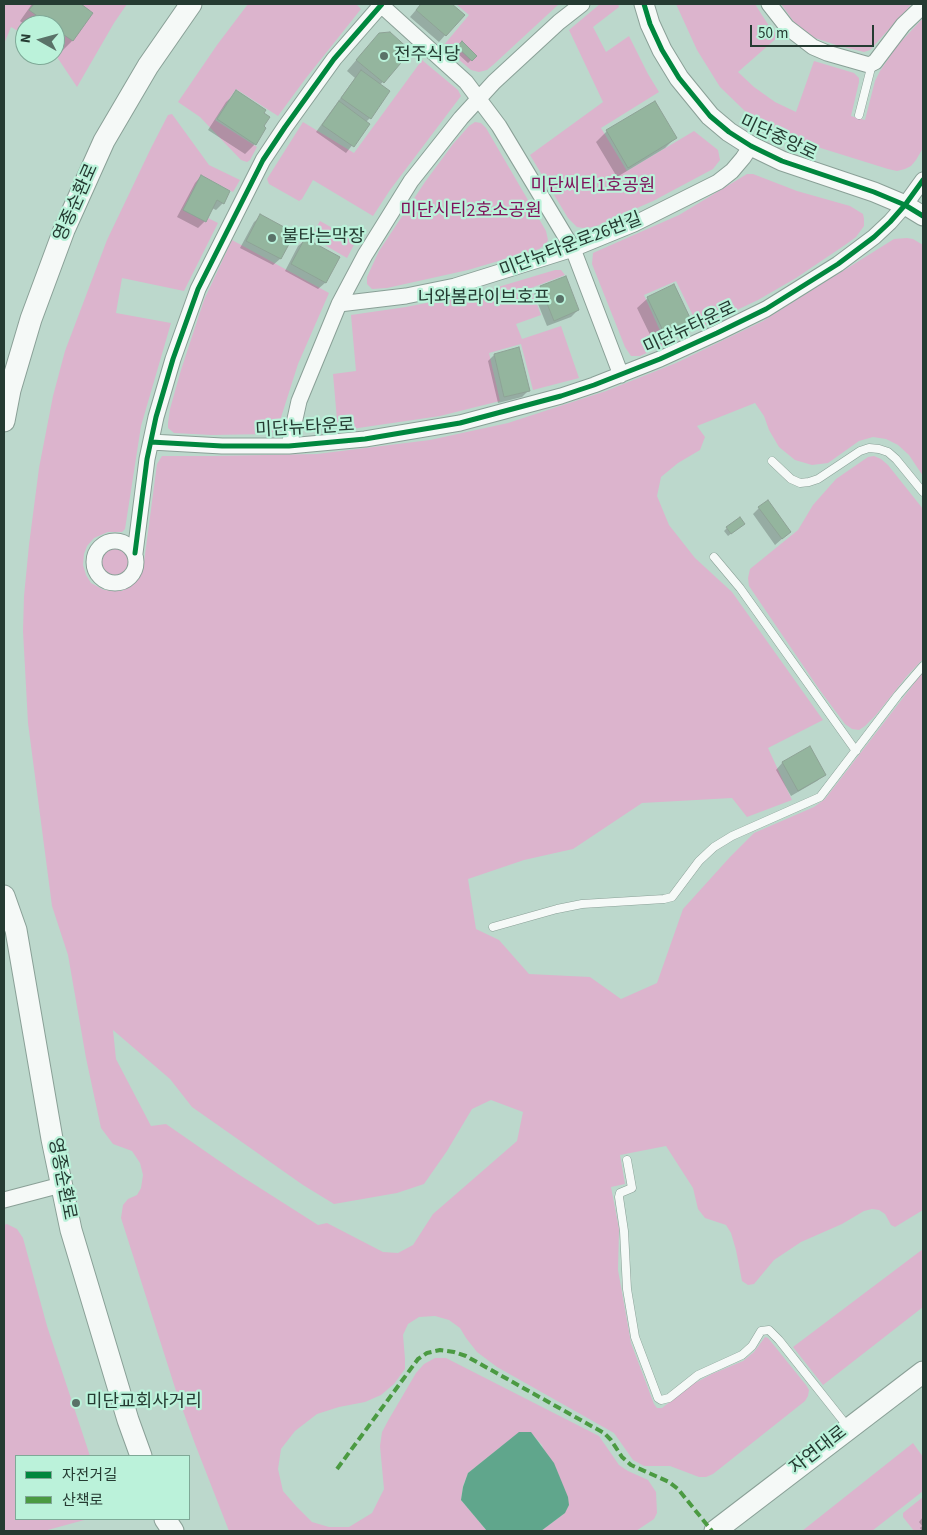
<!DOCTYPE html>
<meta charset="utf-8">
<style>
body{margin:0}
#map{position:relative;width:927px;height:1535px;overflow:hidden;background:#bcd8cc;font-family:"Source Sans 3","Noto Sans KR",sans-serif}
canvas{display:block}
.frame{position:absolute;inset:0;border:5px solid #253b32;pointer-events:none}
.legend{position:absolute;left:15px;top:1455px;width:175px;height:65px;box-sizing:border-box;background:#bbf2da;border:1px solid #7fa997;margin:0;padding:6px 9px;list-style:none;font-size:15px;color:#253b32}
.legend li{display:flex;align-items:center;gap:10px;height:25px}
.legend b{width:25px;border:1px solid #7fa997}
.north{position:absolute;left:15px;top:15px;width:50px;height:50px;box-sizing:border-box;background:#bbf2da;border:1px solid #7fa997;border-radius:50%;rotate:277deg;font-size:14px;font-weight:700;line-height:20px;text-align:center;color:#253b32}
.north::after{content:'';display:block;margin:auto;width:18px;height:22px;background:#5a7268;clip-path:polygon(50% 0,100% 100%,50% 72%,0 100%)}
.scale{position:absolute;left:750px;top:25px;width:124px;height:22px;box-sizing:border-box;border:2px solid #253b32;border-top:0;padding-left:6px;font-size:15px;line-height:18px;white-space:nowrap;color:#253b32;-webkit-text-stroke:4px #bbf2da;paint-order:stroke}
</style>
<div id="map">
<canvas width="927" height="1535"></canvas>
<div class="frame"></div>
<ul class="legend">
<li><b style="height:6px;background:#00873e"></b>자전거길</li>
<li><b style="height:6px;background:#4b9a42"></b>산책로</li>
</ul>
<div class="north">N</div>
<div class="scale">50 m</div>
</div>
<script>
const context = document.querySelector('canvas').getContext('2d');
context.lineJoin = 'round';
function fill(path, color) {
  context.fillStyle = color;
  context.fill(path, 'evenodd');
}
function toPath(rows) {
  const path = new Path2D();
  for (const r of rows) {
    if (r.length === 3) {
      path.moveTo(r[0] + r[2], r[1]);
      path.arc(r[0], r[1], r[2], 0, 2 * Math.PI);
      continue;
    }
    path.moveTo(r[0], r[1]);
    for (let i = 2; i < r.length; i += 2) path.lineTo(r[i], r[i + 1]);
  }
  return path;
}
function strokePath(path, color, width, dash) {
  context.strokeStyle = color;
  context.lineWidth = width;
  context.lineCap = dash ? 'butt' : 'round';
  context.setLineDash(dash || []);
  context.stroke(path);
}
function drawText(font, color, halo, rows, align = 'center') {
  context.font = font + ' "Source Sans 3","Noto Sans KR",sans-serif';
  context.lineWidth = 4.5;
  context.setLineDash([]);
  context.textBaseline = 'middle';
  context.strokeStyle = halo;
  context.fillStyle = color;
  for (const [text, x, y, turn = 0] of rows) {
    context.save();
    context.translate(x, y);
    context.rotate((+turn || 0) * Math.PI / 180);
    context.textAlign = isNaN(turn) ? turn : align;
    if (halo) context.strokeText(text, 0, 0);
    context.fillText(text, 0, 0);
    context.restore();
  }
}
fill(toPath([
 [4,4,127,4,114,23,77,87,55,54,55,25,25,25,25,35,11,27,4,44],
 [248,4,356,4,361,9,306,78,278,116,236,89,215,120,257,147,250,160,247,162,241,160,200,117,178,102,217,45],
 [456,4,559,4,493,65,487,70,479,72,471,70,443,46,469,15],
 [600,4,618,4,619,7,593,27,606,52,629,36,648,74,659,92,601,128,627,171,694,131,718,150,720,160,713,169,653,201,594,227,583,228,577,227,568,218,530,155,603,102,569,30],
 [676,4,755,4,769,26,779,36,738,72,754,87,775,102,796,112,814,61,854,73,859,78,859,82,851,116,865,120,875,81,880,71,897,46,923,18,923,148,916,160,911,166,905,169,897,171,888,169,795,140,764,125,748,114,720,87,697,50],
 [781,4,912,4,870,50,864,52,836,45,815,38,794,22],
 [422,60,458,90,461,96,390,190,373,216,313,180,302,199,299,201,269,184,267,179,303,122,354,153],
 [172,114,209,165,240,180,233,192,201,175,183,209,206,222,208,218,218,223,184,291,122,278,116,313,171,323,141,426,125,529,122,532,108,532,94,538,87,546,84,554,83,565,86,575,91,583,104,590,122,591,136,580,141,572,144,562,157,464,162,456,214,456,317,454,430,440,508,423,606,391,676,363,763,321,894,239,907,238,913,239,923,245,923,476,909,455,898,445,886,439,873,437,859,441,828,463,812,465,795,460,779,447,769,430,764,416,755,403,697,426,705,437,700,450,678,463,661,477,657,496,669,525,695,558,732,592,823,720,768,748,792,800,747,817,732,798,642,803,573,849,524,860,468,879,476,929,499,940,529,974,590,977,621,999,657,983,683,909,730,857,754,833,814,807,825,799,923,672,923,1210,895,1227,891,1225,885,1214,879,1210,872,1209,864,1211,842,1224,801,1242,774,1260,754,1284,748,1285,742,1281,736,1250,731,1233,726,1225,705,1218,698,1209,693,1188,666,1146,620,1155,625,1184,611,1187,619,1229,618,1270,631,1343,654,1404,657,1408,662,1408,693,1384,712,1374,743,1361,754,1352,765,1337,768,1338,806,1385,809,1390,808,1396,805,1401,713,1474,706,1477,699,1477,670,1466,644,1466,633,1460,614,1433,497,1367,477,1352,466,1338,460,1328,449,1320,435,1316,419,1317,408,1324,403,1335,405,1359,405,1369,394,1384,381,1395,365,1402,339,1407,317,1414,295,1431,281,1449,278,1469,283,1491,296,1506,312,1522,329,1527,349,1527,372,1513,384,1489,380,1446,382,1432,389,1419,416,1373,424,1364,435,1358,446,1358,599,1436,619,1465,628,1471,648,1480,656,1492,657,1513,654,1519,636,1531,541,1531,565,1513,542,1445,530,1432,519,1433,468,1473,463,1486,461,1500,487,1531,229,1531,195,1444,177,1394,121,1218,123,1205,128,1199,137,1195,141,1188,143,1175,140,1163,132,1151,113,1144,101,1128,86,1058,68,955,52,906,28,723,23,631,24,596,29,545,39,468,53,396,65,351,107,240,151,148,168,115],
 [113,1030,170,1079,192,1107,303,1185,334,1204,397,1193,424,1184,447,1151,472,1109,491,1100,523,1112,517,1141,433,1214,413,1245,398,1253,383,1252,327,1223,318,1225,238,1174,166,1124,151,1126,116,1059],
 [475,122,481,123,486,128,546,231,548,240,546,244,539,249,468,270,387,288,372,289,367,284,367,277,379,251,425,182,453,144,469,126],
 [747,174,753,174,797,191,850,206,863,214,864,219,864,226,856,237,845,245,796,278,758,300,699,328,676,281,644,295,666,344,640,356,631,356,625,347,592,264,593,253,679,215],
 [320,221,356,241,347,258,311,237],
 [232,240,329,293,298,364,277,430,267,434,212,435,174,433,168,428,168,423,170,409,181,370,204,300],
 [555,270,561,270,565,275,531,288,541,315,516,324,522,339,561,326,579,378,533,390,521,344,489,353,500,401,440,416,338,431,333,374,356,371,351,315,406,307,478,293],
 [874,456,881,459,888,465,923,509,923,659,907,676,876,715,865,726,859,730,852,729,845,724,819,689,749,586,748,578,750,569,798,530,813,505,836,479,868,457],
 [115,562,14],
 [7,1224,17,1229,23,1238,47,1326,90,1456,16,1456,16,1519,88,1519,44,1531,4,1531,4,1225],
 [923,1249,923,1307,823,1385,793,1347],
 [913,1443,923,1457,923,1491,872,1531,802,1531],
 [923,1497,923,1531,914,1531,903,1517,903,1513]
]), '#dcb4cd');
fill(toPath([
 [519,1432,531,1432,554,1463,568,1497,569,1505,565,1513,541,1531,487,1531,461,1500,463,1487,468,1473]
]), '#60a68c');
fill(toPath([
 [32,4,78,4,92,13,72,41,62,51,55,46,55,25,25,25,20,21],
 [421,4,450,4,463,15,439,42,410,17],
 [462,43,475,56,468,63,455,51],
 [369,45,410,51,380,85,370,118,366,122,369,124,346,153,316,132,355,78,347,71],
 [237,92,255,144,245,154,208,130,226,102],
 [654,102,675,138,665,148,617,177,596,142,607,131],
 [201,176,223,203,216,210,212,208,205,221,198,228,177,217,195,183],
 [261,216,293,234,280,259,273,265,240,248,254,222],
 [305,240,338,258,325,283,318,289,285,271,298,246],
 [541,287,578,310,571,317,547,326,534,294],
 [648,298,692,324,681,334,656,347,637,308],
 [494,355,529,390,522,397,498,403,488,361],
 [759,508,790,532,775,545,753,514],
 [744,524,728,536,724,531,727,528],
 [810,748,824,775,817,781,791,796,776,770,782,763],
 [923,1517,923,1531,922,1531,920,1528,922,1526,919,1522]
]), '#0003');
const building = toPath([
 [34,4,81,4,93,13,73,41,55,29,55,25,50,25,29,10,34,4],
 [421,4,452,4,465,15,446,36,416,10,421,4],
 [390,32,411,51,384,83,356,60,379,33,390,32],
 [462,41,477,56,472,61,457,47,462,41],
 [361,70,390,91,371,119,341,98,361,70],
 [236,90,266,110,264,113,270,117,264,126,266,128,256,145,217,119,236,90],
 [339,101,370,124,354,147,322,125,339,101],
 [655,101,677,138,628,168,606,130,655,101],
 [201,175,230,191,224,204,217,200,206,222,183,210,201,175],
 [260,214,295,233,281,259,246,241,260,214],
 [305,238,340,257,326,283,291,264,305,238],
 [566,276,579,310,554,321,540,286,566,276],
 [674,284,693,324,666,337,647,297,674,284],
 [519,347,530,391,504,397,494,354,519,347],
 [768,500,791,532,782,539,758,507,768,500],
 [740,517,745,524,731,534,726,527,740,517],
 [810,746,826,775,798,791,782,762,810,746]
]);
fill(building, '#94b59e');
strokePath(building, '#8ea296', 1);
const service = toPath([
 [859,115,872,64],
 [772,461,791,479,800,483,809,482,818,479,860,451,869,448,879,449,888,452,896,459,923,492],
 [714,557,740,588,856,751],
 [493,927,557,909,582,904,664,899,672,897,699,861,714,847,732,836,820,797,898,695,923,666],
 [627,1160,632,1188,620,1193,619,1197,624,1231,627,1289,635,1337,658,1398,661,1400,669,1398,698,1375,742,1355,752,1346,761,1331,769,1330,779,1340,848,1427]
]);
const minor = toPath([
 [769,4,787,27,813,47,827,53,869,65,875,62,903,25,923,6],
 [381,5,466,82,499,126,573,249,621,375],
 [339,304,406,296,455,286,573,249,634,224,718,182,732,171,743,158,751,146],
 [151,442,222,446,289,446,365,439,460,423,561,396,594,385,660,359,717,333,766,309,838,264,874,237,890,222,905,205,923,180],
 [289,446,299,401,339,304,365,255,411,181,461,118,494,82,559,22,582,4],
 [115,562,21],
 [135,553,147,459,156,417,173,359,198,289,263,160,285,127,334,59,382,4],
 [4,1200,61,1185]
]);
const tertiary = toPath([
 [644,4,650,24,662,50,679,78,710,116,729,132,751,146,782,161,874,192,905,205,923,216]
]);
const secondary = toPath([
 [4,421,10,390,31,319,64,230,104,141,148,66,191,4],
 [4,896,16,930,52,1139,71,1230,128,1420,141,1456],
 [165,1519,173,1531],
 [715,1531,923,1372]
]);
strokePath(service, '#8aa097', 9);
strokePath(minor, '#8aa097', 17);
strokePath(tertiary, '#8aa097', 21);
strokePath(secondary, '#8aa097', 23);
strokePath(service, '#f5f9f7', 8);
strokePath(minor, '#f5f9f7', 15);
strokePath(tertiary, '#f5f9f7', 19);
strokePath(secondary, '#f5f9f7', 21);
strokePath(toPath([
 [337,1469,418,1359,427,1353,440,1350,454,1352,466,1356,604,1433,611,1440,622,1457,631,1465,669,1482,678,1489,712,1531]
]), '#4b9a42', 4, [8, 4]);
strokePath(toPath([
 [644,4,650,24,662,50,679,78,710,116,729,132,751,146,782,161,874,192,905,205,923,216],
 [151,442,222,446,289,446,365,439,460,423,561,396,594,385,660,359,717,333,766,309,838,264,874,237,890,222,905,205,923,180],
 [135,553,147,459,156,417,173,359,198,289,263,160,285,127,334,59,382,4]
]), '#00873e', 5);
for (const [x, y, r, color] of [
 [384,56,5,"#5a7268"],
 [272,238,5,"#5a7268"],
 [560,299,5,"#5a7268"],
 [76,1403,5,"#5a7268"]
]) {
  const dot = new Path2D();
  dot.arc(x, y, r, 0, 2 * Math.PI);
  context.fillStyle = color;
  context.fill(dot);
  strokePath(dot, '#bbf2da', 2);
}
drawText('18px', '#253b32', '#bbf2da', [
 ["전주식당",394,56],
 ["불타는막장",282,238],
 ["너와봄라이브호프",550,299,"right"],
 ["미단교회사거리",86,1403]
], 'left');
drawText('18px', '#253b32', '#bbf2da', [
 ["미단중앙로",778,139,25],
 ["영종순환로",77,203,-66],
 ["미단뉴타운로26번길",571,246,-21],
 ["미단뉴타운로",690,329,-25],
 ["미단뉴타운로",305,429,-3],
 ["영종순환로",61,1179,79],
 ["자연대로",819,1451,-38]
]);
drawText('18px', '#80155c', '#bbf2da', [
 ["미단씨티1호공원",593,187],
 ["미단시티2호소공원",471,212]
]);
</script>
